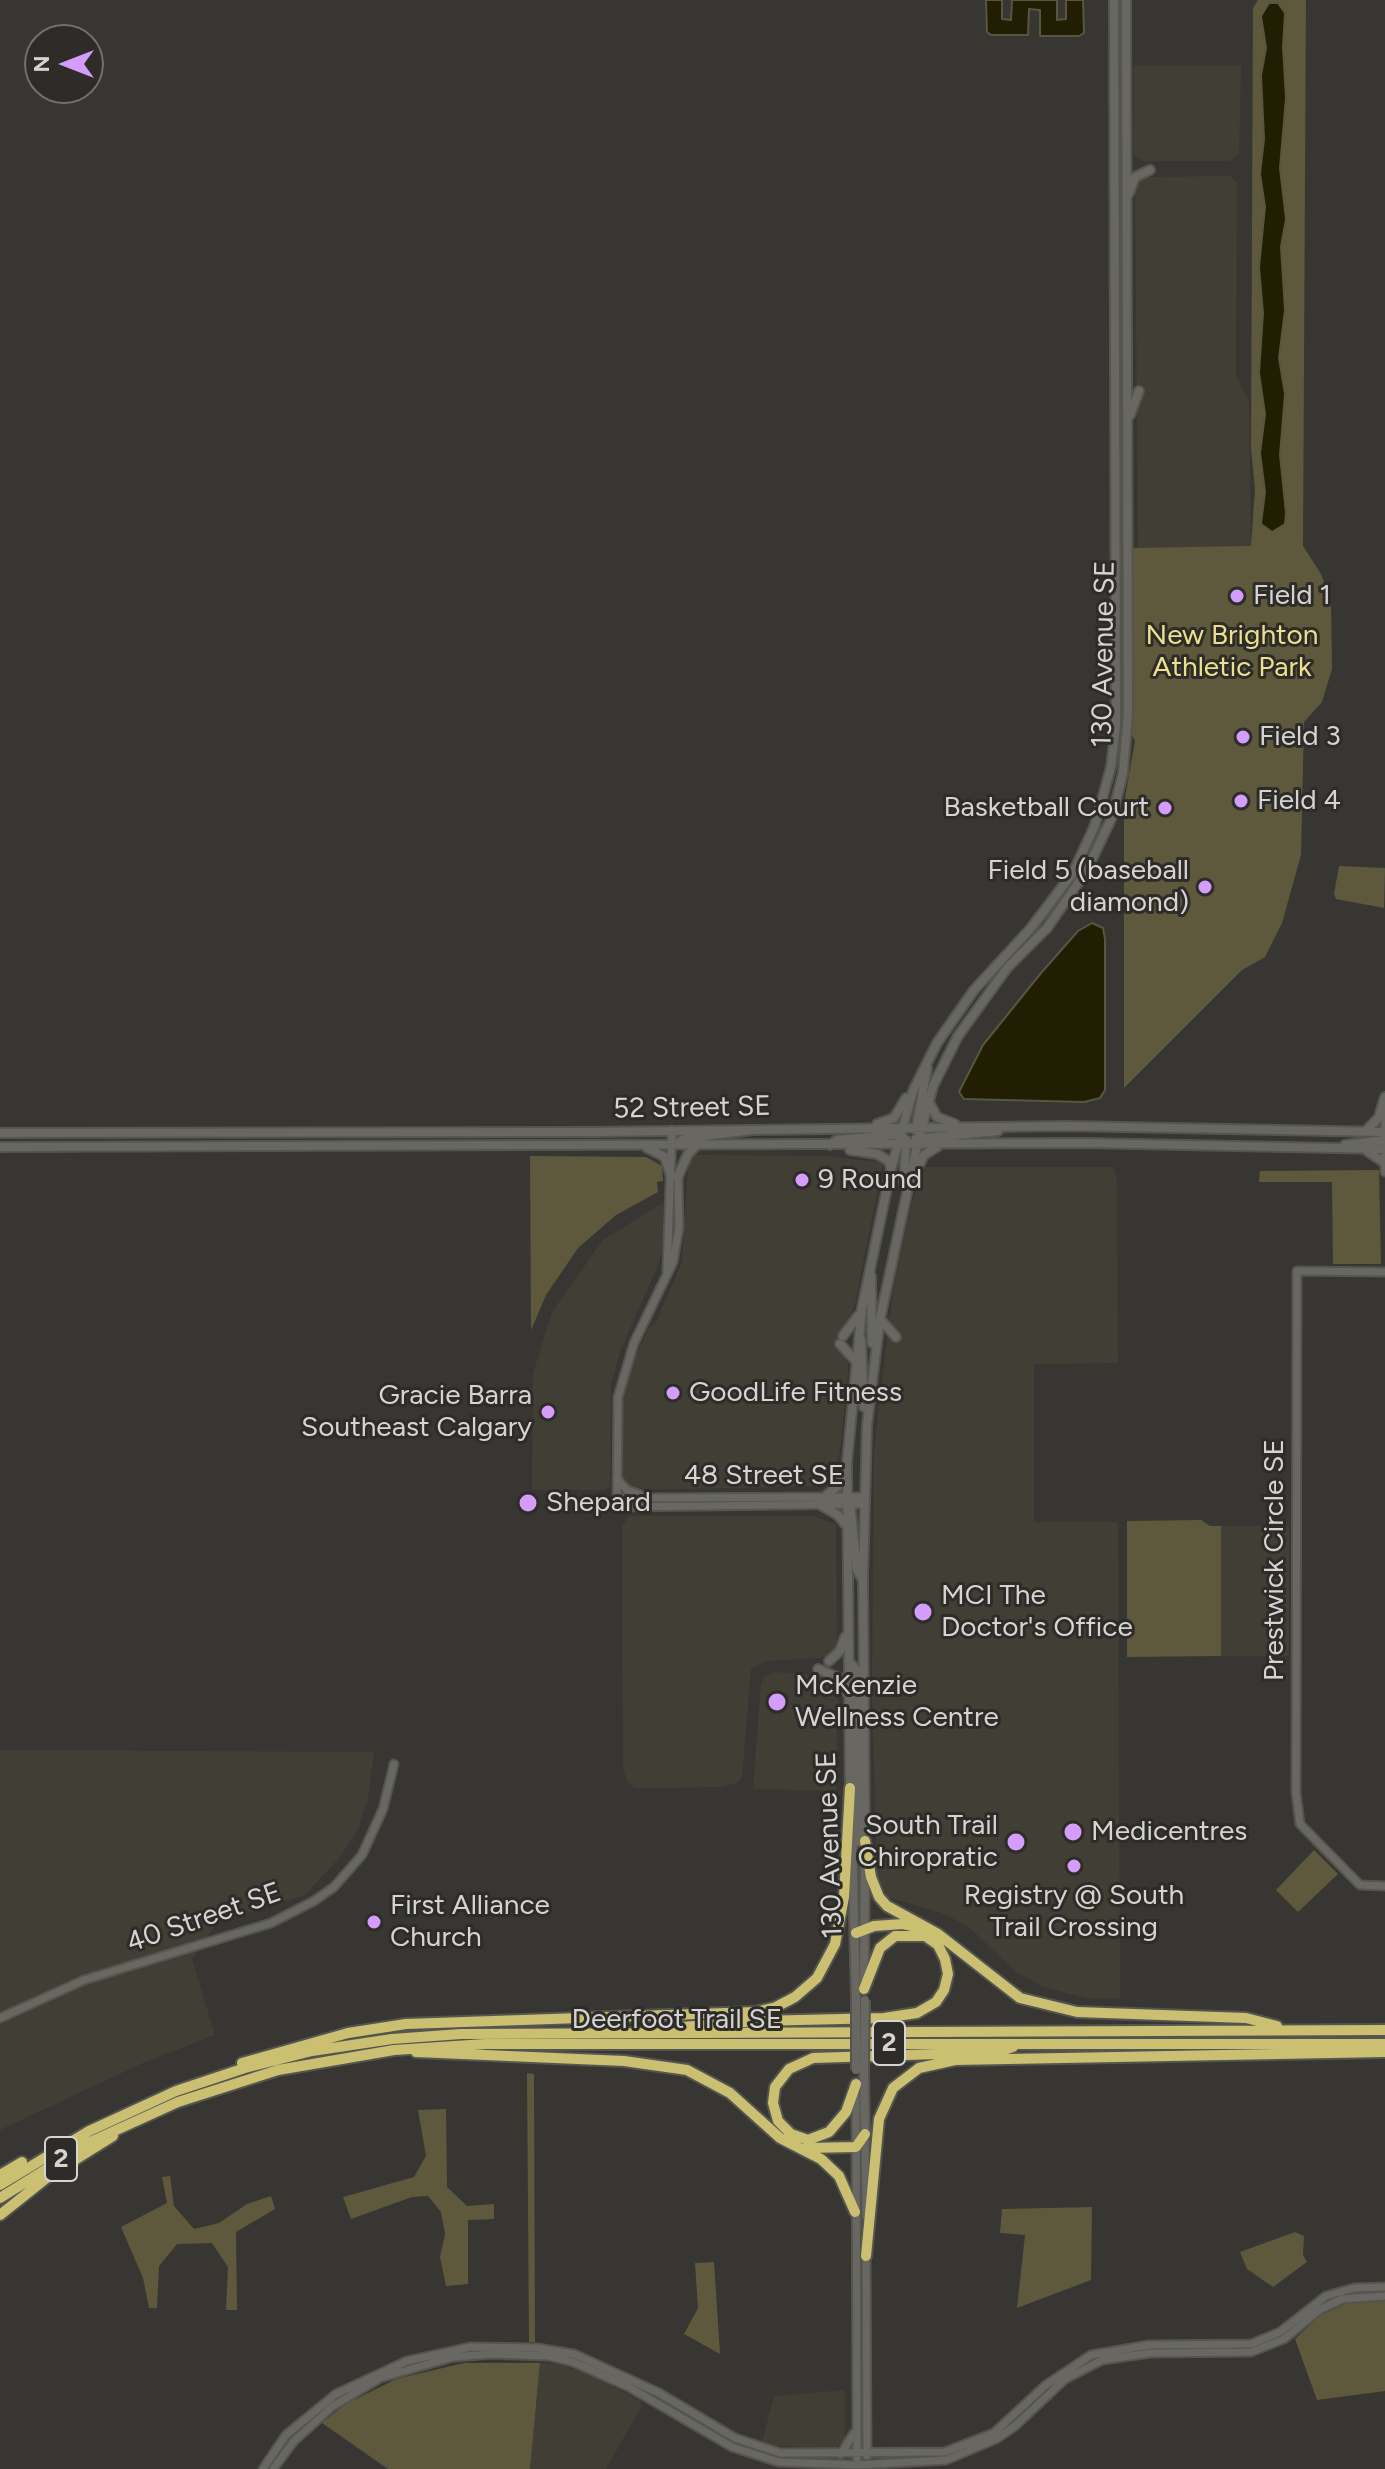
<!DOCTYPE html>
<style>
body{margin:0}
#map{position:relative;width:1385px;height:2469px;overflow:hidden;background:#373632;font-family:Figtree,sans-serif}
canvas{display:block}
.north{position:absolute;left:24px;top:24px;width:80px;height:80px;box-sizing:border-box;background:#2d2c28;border:2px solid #706f6c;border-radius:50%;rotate:270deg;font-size:22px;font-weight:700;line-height:32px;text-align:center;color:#d5d4d2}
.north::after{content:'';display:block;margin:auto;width:28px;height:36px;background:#d49cfb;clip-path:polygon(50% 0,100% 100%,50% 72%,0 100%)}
</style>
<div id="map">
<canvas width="1385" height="2469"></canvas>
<div class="north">N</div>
</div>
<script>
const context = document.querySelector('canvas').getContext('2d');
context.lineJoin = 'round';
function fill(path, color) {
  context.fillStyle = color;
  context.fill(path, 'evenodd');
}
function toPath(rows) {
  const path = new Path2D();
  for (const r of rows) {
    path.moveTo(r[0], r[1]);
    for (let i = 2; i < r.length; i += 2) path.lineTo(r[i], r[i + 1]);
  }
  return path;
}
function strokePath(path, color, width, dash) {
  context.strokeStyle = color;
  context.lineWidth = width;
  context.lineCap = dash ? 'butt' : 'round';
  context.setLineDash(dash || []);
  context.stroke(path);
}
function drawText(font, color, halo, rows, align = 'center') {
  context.font = font + ' Figtree,sans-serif';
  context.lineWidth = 6;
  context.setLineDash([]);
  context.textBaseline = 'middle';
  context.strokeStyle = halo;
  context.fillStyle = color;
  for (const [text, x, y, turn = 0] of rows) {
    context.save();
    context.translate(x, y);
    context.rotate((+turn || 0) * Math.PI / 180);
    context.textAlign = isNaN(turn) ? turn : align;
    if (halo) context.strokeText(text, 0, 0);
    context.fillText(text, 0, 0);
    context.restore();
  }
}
fill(toPath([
 [1134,66,1241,66,1239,154,1229,161,1142,161,1134,155],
 [1230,176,1237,182,1236,376,1249,401,1251,547,1138,548,1135,185,1144,177],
 [697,1155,829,1156,883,1163,855,1304,844,1331,844,1352,849,1359,841,1443,835,1478,829,1486,636,1490,622,1480,622,1396,633,1361,650,1326,655,1325,682,1262,688,1168,692,1157],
 [925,1167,1113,1167,1117,1180,1118,1363,1034,1364,1034,1522,1118,1522,1120,1998,1086,1998,1043,1987,1015,1971,969,1927,942,1913,888,1897,877,1875,872,1692,874,1450,893,1289,911,1206],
 [663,1203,663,1246,658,1265,621,1349,611,1384,610,1486,605,1490,532,1490,533,1374,552,1312,603,1240],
 [629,1516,812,1516,836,1524,837,1646,830,1655,820,1658,765,1661,751,1669,742,1777,739,1782,722,1787,635,1788,627,1782,623,1765,622,1526],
 [1221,1526,1289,1526,1289,1656,1221,1656],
 [774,1672,827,1676,838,1684,836,1791,753,1789,761,1684,764,1677],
 [0,1750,374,1752,368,1798,358,1829,340,1857,305,1895,217,1923,192,1959,215,2035,145,2062,0,2130],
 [540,2363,558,2364,590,2374,640,2401,642,2405,606,2469,530,2469],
 [845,2390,845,2440,835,2448,778,2446,762,2442,774,2396]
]), '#413f35');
fill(toPath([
 [1258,0,1306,0,1303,546,1321,574,1331,601,1332,669,1322,702,1304,722,1301,855,1282,923,1265,957,1242,970,1124,1088,1124,803,1135,741,1130,731,1131,548,1251,546,1255,490,1251,448,1253,8],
 [1339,866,1385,868,1384,908,1336,899,1334,894],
 [530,1156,646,1157,662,1166,663,1181,657,1182,658,1192,616,1215,578,1248,546,1295,531,1330],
 [1379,1170,1381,1264,1333,1264,1332,1182,1259,1182,1260,1171],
 [1201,1520,1210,1526,1221,1526,1221,1656,1127,1657,1127,1521],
 [1314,1850,1338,1874,1298,1912,1276,1890],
 [527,2073,534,2074,535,2342,529,2342],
 [446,2109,447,2187,467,2206,494,2204,494,2219,468,2220,468,2284,446,2286,440,2257,445,2234,441,2212,428,2196,412,2197,351,2219,343,2197,414,2177,426,2156,418,2110],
 [170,2176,174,2206,194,2229,219,2223,247,2204,271,2196,275,2209,236,2232,237,2310,226,2310,228,2267,212,2243,177,2244,159,2266,157,2308,149,2308,143,2278,121,2227,167,2203,162,2177],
 [1092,2207,1091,2280,1017,2308,1025,2235,1000,2233,1002,2209],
 [1295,2232,1304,2236,1303,2255,1307,2262,1273,2287,1247,2269,1240,2252],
 [714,2262,720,2354,684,2334,698,2308,695,2263],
 [1351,2301,1385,2301,1385,2391,1317,2400,1295,2339,1319,2316],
 [464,2363,540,2363,530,2469,388,2469,322,2423,344,2405,396,2379]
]), '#5e593c');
const water = toPath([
 [986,0,1002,0,1002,19,1011,20,1012,0,1057,0,1057,20,1066,19,1066,0,1083,0,1084,33,1079,36,1040,36,1040,10,1029,9,1028,35,991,35,987,32,986,0],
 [1269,3,1278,3,1285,13,1283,47,1286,98,1280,168,1286,219,1281,247,1285,310,1279,358,1285,394,1280,455,1286,513,1285,524,1272,532,1261,524,1265,492,1260,453,1265,414,1259,373,1263,313,1259,267,1265,207,1260,174,1264,139,1261,75,1266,48,1261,16,1269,3],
 [1092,923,1103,928,1105,939,1105,1090,1100,1098,1084,1102,964,1099,959,1092,983,1045,1041,973,1078,931,1092,923]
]);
fill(water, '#221e03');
strokePath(water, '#585541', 2);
const tertiary = toPath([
 [1385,1102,1385,1172],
 [678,1176,679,1228,673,1262,634,1343,618,1397,617,1507,863,1504],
 [667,1272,672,1130],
 [1385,1272,1297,1271,1296,1792,1300,1824,1360,1885,1385,1886],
 [617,1479,627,1490,643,1496],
 [617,1498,863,1497],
 [0,2018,84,1980,271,1923,314,1901,334,1887,362,1855,383,1809,394,1764],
 [856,2094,857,2458],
 [865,2136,866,2216],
 [866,2252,867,2456],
 [841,2454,854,2433],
 [263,2469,286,2435,336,2394,407,2361,470,2347,537,2348,574,2354,659,2393,735,2438,780,2453,945,2452,994,2433,1046,2385,1091,2355,1149,2345,1251,2344,1280,2332,1326,2296,1354,2288,1385,2287],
 [273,2469,294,2441,333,2406,380,2378,453,2357,491,2354,549,2356,573,2362,629,2387,732,2447,779,2462,857,2465,946,2460,996,2439,1015,2426,1065,2379,1102,2360,1150,2353,1251,2352,1284,2339,1319,2310,1342,2299,1385,2296]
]);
const secondary = toPath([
 [1129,193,1135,177,1150,170],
 [1130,415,1139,391],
 [930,1104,937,1117,955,1124],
 [877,1124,894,1118,906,1098],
 [916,1130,927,1068],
 [1367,1130,1379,1117,1385,1097],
 [0,1133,594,1132,1067,1126,1385,1132],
 [916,1139,998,1131],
 [830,1145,837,1140,902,1134],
 [1345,1145,1385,1140],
 [672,1146,686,1138,753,1130],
 [0,1147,1085,1143,1385,1149],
 [647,1148,665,1157,671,1176],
 [850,1150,877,1154,889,1161,891,1169],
 [1367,1151,1385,1163],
 [914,1175,924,1155,937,1147],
 [678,1176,688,1154,696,1146],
 [904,1183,906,1140],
 [871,1276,872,1343],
 [880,1319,896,1337],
 [843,1336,858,1316],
 [861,1340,864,1407],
 [840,1344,855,1360],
 [827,1495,838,1486,845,1466],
 [850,1501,857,1570,862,1578],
 [817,1503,838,1515,845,1524],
 [829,1661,840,1651,845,1637],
 [849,1662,856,1669,857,1842],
 [818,1669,839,1678,847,1693],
 [850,1792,847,1462,862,1308,891,1169,913,1091,937,1043,974,990,1031,928,1073,873,1095,825,1111,767,1116,725,1114,0],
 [852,1834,856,2001],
 [865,1844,863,1578,867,1425,880,1319,917,1146,933,1086,958,1036,1007,968,1047,928,1087,870,1112,817,1123,773,1128,713,1126,0],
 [864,1984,865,1857],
 [864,2070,865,2134]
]);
const motorway = toPath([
 [865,1841,871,1877,879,1897,887,1906,938,1934,1020,1998,1077,2012,1246,2018,1277,2026],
 [856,1933,874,1926,903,1924,921,1928],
 [682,2027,757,2021,884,2018,917,2013,936,2002,944,1990,948,1974,945,1959,938,1945,925,1936,895,1936,880,1948,864,1989],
 [416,2052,624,2061,687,2070,730,2093,780,2138,821,2159,839,2176,855,2212],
 [242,2063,348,2033,406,2024,755,2012,776,2007,795,1997,817,1978,835,1944,844,1897,850,1788],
 [856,2084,846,2112,829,2132,808,2140,791,2134,778,2121,773,2103,775,2087,789,2069,813,2058,998,2052,1013,2047],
 [806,2148,856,2147,865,2134],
 [0,2175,22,2162],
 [0,2185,89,2131,176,2091,245,2068,312,2051,392,2039,461,2034,1385,2030],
 [0,2198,90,2142,178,2102,278,2070,394,2050,485,2044,1385,2044],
 [0,2215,49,2176,113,2136],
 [866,2256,879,2119,893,2088,919,2068,955,2060,1385,2052]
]);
strokePath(tertiary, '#555550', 11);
strokePath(secondary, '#555550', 12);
strokePath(motorway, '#555550', 14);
strokePath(tertiary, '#686762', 7);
strokePath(secondary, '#686762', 8);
strokePath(motorway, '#cbbf72', 10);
const secondaryBridge = toPath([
 [856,2070,856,2001],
 [864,2070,865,2000]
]);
strokePath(secondaryBridge, '#555550', 12, []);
strokePath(secondaryBridge, '#686762', 8);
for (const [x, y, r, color] of [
 [1237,596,8,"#d49cfb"],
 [1243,737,8,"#d49cfb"],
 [1241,801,8,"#d49cfb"],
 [1165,808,8,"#d49cfb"],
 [1205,887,8,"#d49cfb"],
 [802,1180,8,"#d49cfb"],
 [673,1393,8,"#d49cfb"],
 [548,1412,8,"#d49cfb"],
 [528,1503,10,"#d49cfb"],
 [923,1612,10,"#d49cfb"],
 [777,1702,10,"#d49cfb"],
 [1073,1832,10,"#d49cfb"],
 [1016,1842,10,"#d49cfb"],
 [1074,1866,8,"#d49cfb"],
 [374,1922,8,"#d49cfb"]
]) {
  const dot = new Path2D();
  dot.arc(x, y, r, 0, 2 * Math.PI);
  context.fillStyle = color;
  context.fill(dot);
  strokePath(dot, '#2d2c28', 3);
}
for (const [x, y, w] of [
 [889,2043,32],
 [61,2159,32]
]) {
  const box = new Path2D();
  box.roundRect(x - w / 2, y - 22, w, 44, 6);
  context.fillStyle = '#2d2c28';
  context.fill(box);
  strokePath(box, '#d5d4d2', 2);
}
drawText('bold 26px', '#d5d4d2', null, [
 ["2",889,2043],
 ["2",61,2159]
]);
drawText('28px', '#d5d4d2', '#2d2c28', [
 ["Field 1",1253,596],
 ["Field 3",1259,737],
 ["Field 4",1257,801],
 ["Basketball Court",1149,808,"right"],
 ["Field 5 (baseball",1189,871,"right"],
 ["diamond)",1189,903,"right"],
 ["9 Round",818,1180],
 ["GoodLife Fitness",689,1393],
 ["Gracie Barra",532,1396,"right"],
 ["Southeast Calgary",532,1428,"right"],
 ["Shepard",546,1503],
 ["MCI The",941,1596],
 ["Doctor's Office",941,1628],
 ["McKenzie",795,1686],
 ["Wellness Centre",795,1718],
 ["South Trail",998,1826,"right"],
 ["Chiropratic",998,1858,"right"],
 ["Medicentres",1091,1832],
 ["Registry @ South",1074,1896,"center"],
 ["Trail Crossing",1074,1928,"center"],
 ["First Alliance",390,1906],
 ["Church",390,1938]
], 'left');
drawText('28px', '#ecdf8e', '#2d2c28', [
 ["New Brighton",1232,636],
 ["Athletic Park",1232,668]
]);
drawText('28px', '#d5d4d2', '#2d2c28', [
 ["130 Avenue SE",1104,654,-89],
 ["52 Street SE",692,1108,-1],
 ["48 Street SE",764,1476],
 ["Prestwick Circle SE",1275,1560,-90],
 ["130 Avenue SE",830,1845,-92],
 ["40 Street SE",204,1918,-19],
 ["Deerfoot Trail SE",677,2020]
]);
</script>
